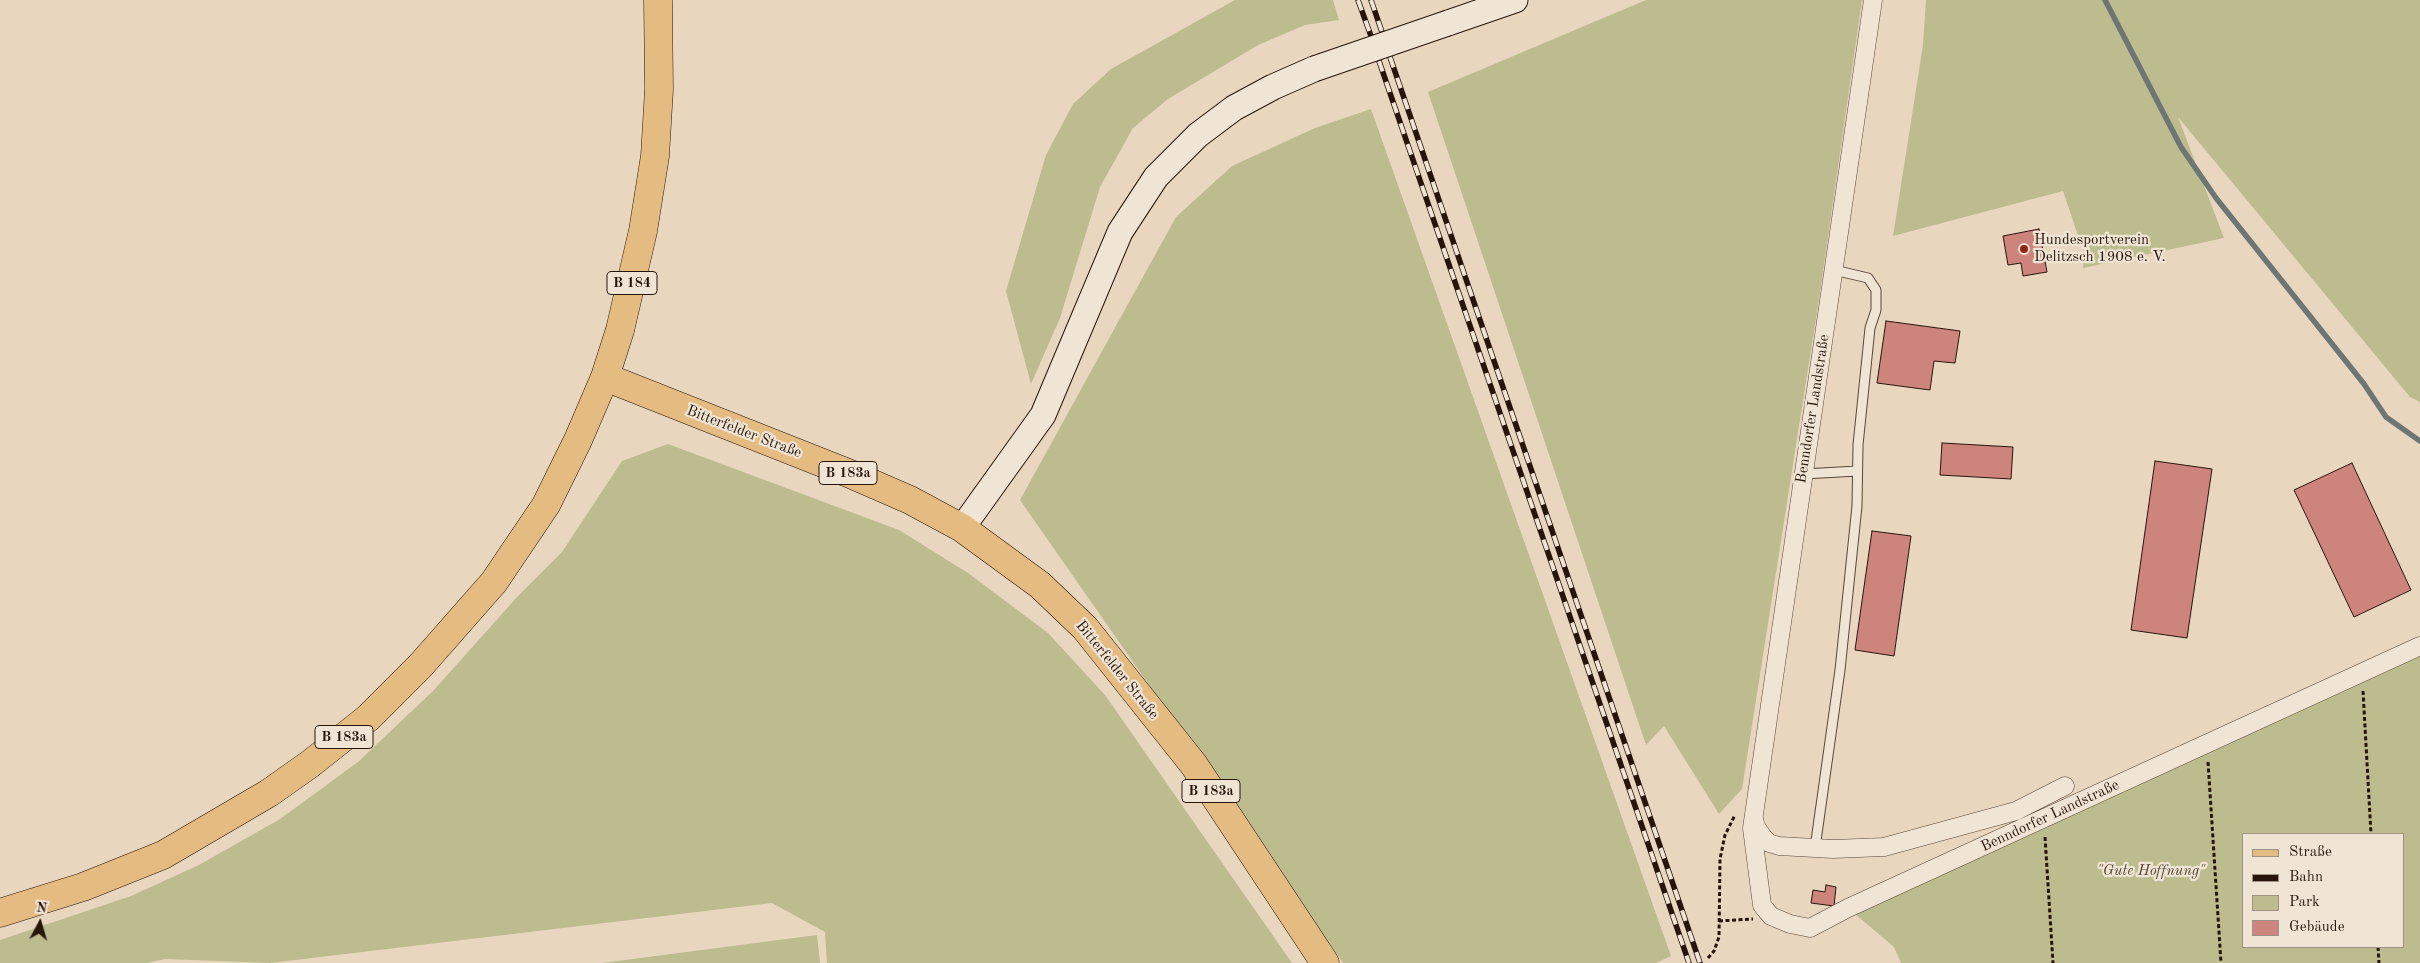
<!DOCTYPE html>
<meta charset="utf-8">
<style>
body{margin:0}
#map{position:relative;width:2420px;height:963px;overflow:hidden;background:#e8d6bf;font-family:"Old Standard TT",serif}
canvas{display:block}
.legend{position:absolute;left:2242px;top:833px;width:162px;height:115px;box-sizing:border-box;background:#f0e4d5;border:1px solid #a09184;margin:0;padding:6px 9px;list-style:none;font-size:15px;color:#27150b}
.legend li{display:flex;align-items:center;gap:10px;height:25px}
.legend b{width:25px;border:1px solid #a09184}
.north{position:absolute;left:15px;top:898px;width:50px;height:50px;-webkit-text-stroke:4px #f0e4d5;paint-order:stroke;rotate:6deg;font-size:14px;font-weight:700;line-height:20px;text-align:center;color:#27150b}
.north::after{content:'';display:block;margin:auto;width:18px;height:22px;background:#27150b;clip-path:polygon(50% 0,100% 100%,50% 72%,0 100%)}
</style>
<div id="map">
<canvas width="2420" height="963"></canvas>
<ul class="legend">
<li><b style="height:6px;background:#e4bb80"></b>Straße</li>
<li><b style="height:6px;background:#27150b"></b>Bahn</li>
<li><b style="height:14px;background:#bdbc8e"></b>Park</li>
<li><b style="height:14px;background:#cd847c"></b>Gebäude</li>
</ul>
<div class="north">N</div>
</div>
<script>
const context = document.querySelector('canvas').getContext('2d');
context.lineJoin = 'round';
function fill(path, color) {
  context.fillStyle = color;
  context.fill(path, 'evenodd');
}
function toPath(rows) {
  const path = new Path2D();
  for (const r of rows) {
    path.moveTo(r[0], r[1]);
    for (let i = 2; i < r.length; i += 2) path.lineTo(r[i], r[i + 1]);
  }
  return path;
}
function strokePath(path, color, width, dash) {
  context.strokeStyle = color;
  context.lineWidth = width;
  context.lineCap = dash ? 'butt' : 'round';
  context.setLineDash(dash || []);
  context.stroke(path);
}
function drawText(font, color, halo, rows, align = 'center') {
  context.font = font + ' "Old Standard TT",serif';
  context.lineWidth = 4.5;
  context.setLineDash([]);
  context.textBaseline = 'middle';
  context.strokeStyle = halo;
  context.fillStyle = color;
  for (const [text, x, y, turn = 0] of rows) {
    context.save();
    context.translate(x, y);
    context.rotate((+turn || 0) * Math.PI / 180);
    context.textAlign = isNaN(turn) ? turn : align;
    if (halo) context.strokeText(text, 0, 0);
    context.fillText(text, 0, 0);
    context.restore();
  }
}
fill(toPath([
 [1235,0,1333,0,1339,20,1305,25,1258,45,1168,99,1133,128,1100,187,1060,318,1031,384,1006,291,1046,155,1073,104,1111,69],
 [1646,0,1862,0,1819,299,1742,789,1719,814,1664,726,1646,745,1428,92],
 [1926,0,2420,0,2420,402,2410,397,2178,117,2224,238,2083,268,2084,253,2063,191,1893,236,1923,45],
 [1371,109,1671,956,1656,963,1343,963,1020,500,1176,217,1232,166,1315,128],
 [668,444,899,530,968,573,1048,633,1105,695,1292,963,827,963,825,932,772,903,270,963,165,959,147,963,0,963,0,940,131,896,199,865,280,819,358,762,433,691,518,596,562,552,622,461],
 [2420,647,2420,963,1901,963,1894,947,1848,908],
 [2244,834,2404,834,2404,947,2244,947],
 [817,935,820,963,602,963]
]), '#bdbc8e');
strokePath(toPath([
 [2105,0,2181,147,2216,198,2364,384,2386,417,2420,441]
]), '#6d7675', 5.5);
const building = toPath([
 [2039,229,2047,272,2023,276,2021,263,2008,265,2003,236,2039,229],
 [1886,321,1960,331,1955,363,1934,361,1930,390,1877,383,1886,321],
 [1942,443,2013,447,2011,479,1940,475,1942,443],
 [2155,461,2212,469,2187,638,2131,630,2155,461],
 [2352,463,2411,590,2354,617,2294,490,2352,463],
 [1872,531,1911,536,1894,656,1855,650,1872,531],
 [1826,885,1836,887,1834,906,1811,903,1813,890,1825,892,1826,885]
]);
fill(building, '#cd847c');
strokePath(building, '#27150b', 1);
const lane = toPath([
 [1804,474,1857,471],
 [1815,848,1840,670,1857,506,1858,445,1870,328,1876,310,1876,290,1868,278,1834,270]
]);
const street = toPath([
 [1873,0,1752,828,1762,905,1765,909,1771,916,1790,924,1810,928,1848,908,2420,646],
 [1754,819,1756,827,1763,837,1769,843,1779,846,1833,849,1884,847,2016,811,2065,786]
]);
const secondary = toPath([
 [1448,23,1515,0],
 [962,528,1043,415,1120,232,1156,177,1198,135,1234,108,1273,87,1314,69]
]);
const primary = toPath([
 [605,377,848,473,910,500,962,528,1040,585,1085,628,1194,765,1325,963],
 [0,913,83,887,163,855,269,793,310,764,368,718,421,665,494,582,546,505,578,440,605,377,620,330,643,231,655,156,659,89,658,0]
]);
strokePath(lane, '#574538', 11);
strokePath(street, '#574538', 19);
strokePath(secondary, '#27150b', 27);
strokePath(primary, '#27150b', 29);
strokePath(toPath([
 [2363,691,2371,834],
 [2208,762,2221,963],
 [2045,837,2053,963],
 [1719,921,1753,919],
 [2378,947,2379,963],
 [1708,958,1714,951,1719,937,1720,859,1725,835,1735,815]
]), '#27150b', 3, [4, 2.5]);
strokePath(lane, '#f0e4d5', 9);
strokePath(street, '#f0e4d5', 18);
strokePath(secondary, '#f0e4d5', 25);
strokePath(primary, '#e4bb80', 28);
const rail = toPath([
 [1358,0,1371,36],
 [1371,0,1382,32],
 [1390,57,1700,963],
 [1379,61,1689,963]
]);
strokePath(rail, '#27150b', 5.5);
strokePath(rail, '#f0e4d5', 4, [11]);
const secondaryBridge = toPath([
 [1314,69,1448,23]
]);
strokePath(secondaryBridge, '#27150b', 27, []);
strokePath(secondaryBridge, '#f0e4d5', 25);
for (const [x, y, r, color] of [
 [2024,249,5,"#8f2418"]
]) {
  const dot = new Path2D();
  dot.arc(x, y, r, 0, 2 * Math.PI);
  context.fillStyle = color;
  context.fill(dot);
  strokePath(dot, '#f0e4d5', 2);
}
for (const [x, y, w] of [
 [632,283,50],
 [848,473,58],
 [344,737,58],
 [1211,791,58]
]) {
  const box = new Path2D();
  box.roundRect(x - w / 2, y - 11.5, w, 23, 4);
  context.fillStyle = '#f0e4d5';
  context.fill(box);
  strokePath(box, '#27150b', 1);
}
drawText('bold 14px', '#27150b', null, [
 ["B 184",632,283],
 ["B 183a",848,473],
 ["B 183a",344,737],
 ["B 183a",1211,791]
]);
drawText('15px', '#27150b', '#f0e4d5', [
 ["Hundesportverein",2034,240],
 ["Delitzsch 1908 e. V.",2034,257]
], 'left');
drawText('15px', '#27150b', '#f0e4d5', [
 ["Benndorfer Landstraße",1813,409,-81],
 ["Bitterfelder Straße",744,432,21],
 ["Bitterfelder Straße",1117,670,51],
 ["Benndorfer Landstraße",2050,816,-25]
]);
drawText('italic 15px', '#544732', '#f0e4d5', [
 ["\"Gute Hoffnung\"",2151,871]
]);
</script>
